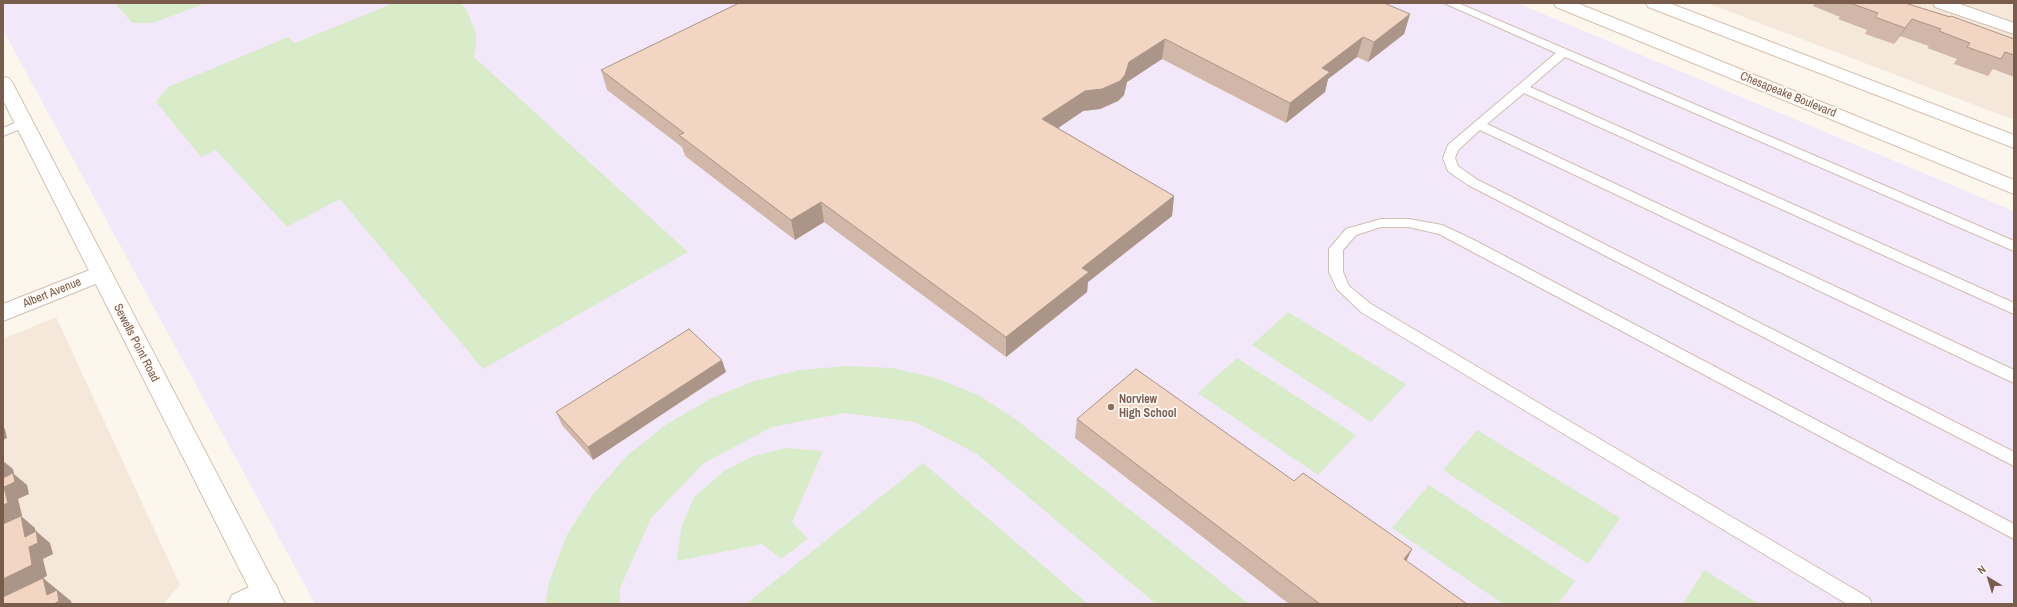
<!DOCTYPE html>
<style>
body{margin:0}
#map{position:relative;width:2017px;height:607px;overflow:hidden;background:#fdf6ec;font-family:"Archivo Narrow",sans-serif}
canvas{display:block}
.frame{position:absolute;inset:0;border:4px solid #7a5c4d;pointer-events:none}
.north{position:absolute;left:1969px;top:559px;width:40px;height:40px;-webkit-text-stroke:3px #fffaf3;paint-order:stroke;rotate:322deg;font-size:11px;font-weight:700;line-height:16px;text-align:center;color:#7a5c4d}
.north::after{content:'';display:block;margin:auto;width:14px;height:18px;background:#7a5c4d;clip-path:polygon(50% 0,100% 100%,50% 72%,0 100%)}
</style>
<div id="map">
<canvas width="2017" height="607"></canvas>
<div class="frame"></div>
<div class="north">N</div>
</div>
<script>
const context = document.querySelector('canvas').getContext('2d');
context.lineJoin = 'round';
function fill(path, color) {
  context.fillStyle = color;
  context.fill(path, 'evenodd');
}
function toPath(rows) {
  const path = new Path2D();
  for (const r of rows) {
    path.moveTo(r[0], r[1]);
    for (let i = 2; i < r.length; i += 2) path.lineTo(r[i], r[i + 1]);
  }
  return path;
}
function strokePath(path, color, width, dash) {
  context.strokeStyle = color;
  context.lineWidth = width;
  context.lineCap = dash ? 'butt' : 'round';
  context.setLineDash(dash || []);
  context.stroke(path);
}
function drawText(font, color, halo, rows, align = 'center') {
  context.font = font + ' "Archivo Narrow",sans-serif';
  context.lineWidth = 3.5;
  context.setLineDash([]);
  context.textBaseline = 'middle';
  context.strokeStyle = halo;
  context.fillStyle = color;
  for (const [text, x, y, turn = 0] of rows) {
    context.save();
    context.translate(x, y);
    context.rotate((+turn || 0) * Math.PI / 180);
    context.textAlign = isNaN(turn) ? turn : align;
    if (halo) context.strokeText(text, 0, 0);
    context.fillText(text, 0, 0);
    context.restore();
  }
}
fill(toPath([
 [1707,3,2014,3,2014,120],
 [56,317,180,585,163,604,3,604,3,339]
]), '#f5e8da');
fill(toPath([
 [3,3,1517,3,2014,211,2014,604,315,604,3,30]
]), '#f3e8fa');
fill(toPath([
 [115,3,206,3,153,23,132,23],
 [394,3,460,3,466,9,476,33,476,47,474,57,688,252,483,369,340,199,287,227,216,150,201,157,156,102,168,87,288,37,295,43],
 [1288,312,1406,384,1371,422,1252,345],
 [1237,358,1356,435,1318,475,1198,393],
 [847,366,892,368,936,378,978,395,1014,418,1249,604,1156,604,977,454,915,422,845,413,772,427,704,463,651,518,620,588,620,604,545,604,549,582,567,535,594,493,628,455,667,424,710,399,754,381,800,370],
 [1477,430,1620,518,1588,564,1443,470],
 [785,448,823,451,792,522,808,539,781,559,762,544,677,561,681,528,694,497,724,471,751,457],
 [923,463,1088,604,746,604],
 [1429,485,1575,581,1558,604,1503,604,1392,528],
 [1704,570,1759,604,1683,604]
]), '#d8ecc9');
const lane = toPath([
 [1444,3,1458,3,2014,241,2014,251,1565,57,1530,87,2014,303,2014,314,1524,93,1487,124,2014,370,2014,383,1480,130,1458,150,1455,158,1458,166,1476,179,2014,452,2014,466,1468,185,1448,171,1443,158,1448,145,1556,53,1444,3],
 [24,119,30,123,28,126,3,136,3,128,24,119],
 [1381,219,1409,219,1442,225,1472,239,2014,524,2014,539,1439,234,1409,227,1381,227,1356,235,1343,250,1343,272,1349,286,1371,304,1869,598,1872,604,1847,604,1361,312,1337,289,1329,272,1329,249,1346,229,1381,219]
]);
const street = toPath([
 [1933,3,1957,3,2014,23,2014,34,1935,7,1933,3],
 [100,266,108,269,111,274,108,279,3,321,3,304,100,266],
 [265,580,275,583,279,592,275,601,269,604,228,604,232,595,265,580]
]);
const secondary = toPath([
 [1554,3,1577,3,2014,180,2014,194,1556,7,1554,3],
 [1646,3,1669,3,2014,135,2014,148,1648,7,1646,3],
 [3,77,9,78,12,82,285,604,257,604,3,100,3,77]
]);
strokePath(lane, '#d1beb0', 2);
strokePath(street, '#d1beb0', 2);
strokePath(secondary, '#d6c0b0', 2);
fill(lane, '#fff');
fill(street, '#fff');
fill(secondary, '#fff');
fill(toPath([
 [1811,3,1905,3,2014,39,2014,77,1993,69,1988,76,1954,64,1957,59,1927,48,1929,46,1900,36,1894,44,1865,34,1867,30,1838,19,1840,17,1813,6,1814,4],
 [1410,14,1404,34,1368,62,1357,57,1328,79,1325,92,1286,123,1162,59,1127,82,1124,95,1118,101,1100,109,1083,111,1058,128,1174,196,1172,216,1088,282,1087,292,1006,357,824,222,795,240,685,156,682,147,607,90,601,70],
 [726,372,593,460,562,425,556,412],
 [1077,419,1294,481,1412,549,1406,561,1467,604,1289,604,1075,438]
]), '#d1b7a8');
fill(toPath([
 [1410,14,1404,34,1368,62,1374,42],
 [1912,19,1900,36,1894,44,1905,28],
 [1363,37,1357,57,1328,79,1325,92,1286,123,1290,103,1322,68],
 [1165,39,1162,59,1127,82,1124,95,1118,101,1100,109,1083,111,1042,139,1042,119],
 [1174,196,1172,216,1088,282,1087,292,1006,357,1006,337,1082,268],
 [821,202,824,222,795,240,791,220],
 [722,360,726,372,593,460,588,447],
 [3,427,5,429,7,438,3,440],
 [3,461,13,469,14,474,27,485,29,494,18,499,22,515,21,516,35,528,38,543,36,531,50,543,53,554,43,559,47,576,43,578,71,601,72,604,54,604,3,597,3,505,4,487],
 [1412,549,1403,568,1404,559]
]), '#aa9588');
const building = toPath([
 [739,3,1384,3,1410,14,1374,42,1363,37,1322,68,1330,72,1290,103,1165,39,1129,62,1125,75,1120,81,1102,89,1085,91,1042,119,1174,196,1082,268,1089,272,1006,337,821,202,791,220,679,135,684,133,601,70,739,3],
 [1850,3,1905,3,1950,17,1951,16,2014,39,2014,55,2005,52,2001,59,1967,47,1970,43,1939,31,1941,29,1912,19,1905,28,1875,17,1878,13,1850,3],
 [689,329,722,360,588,447,556,412,689,329],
 [1136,369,1294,481,1303,473,1412,549,1404,559,1467,604,1320,604,1077,419,1136,369],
 [13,473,15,482,4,487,8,503,3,505,3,477,3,478,13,473],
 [21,516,25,537,36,531,38,543,29,547,32,565,3,579,3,524,21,516],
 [43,578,47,595,57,590,59,601,54,604,3,604,3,597,43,578]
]);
fill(building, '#f3d5c3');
strokePath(building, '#aa9588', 1);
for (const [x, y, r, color] of [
 [1111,407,4,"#8d6e63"]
]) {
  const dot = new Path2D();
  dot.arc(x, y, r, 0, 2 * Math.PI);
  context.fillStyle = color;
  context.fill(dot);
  strokePath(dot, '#fffaf3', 1.5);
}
drawText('12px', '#7a5c4d', '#fffaf3', [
 ["Chesapeake Boulevard",1788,95,22],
 ["Albert Avenue",52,293,-22],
 ["Sewells Point Road",136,343,63]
]);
drawText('bold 12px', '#785e54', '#fffaf3', [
 ["Norview",1119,400],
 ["High School",1119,414]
], 'left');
</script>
